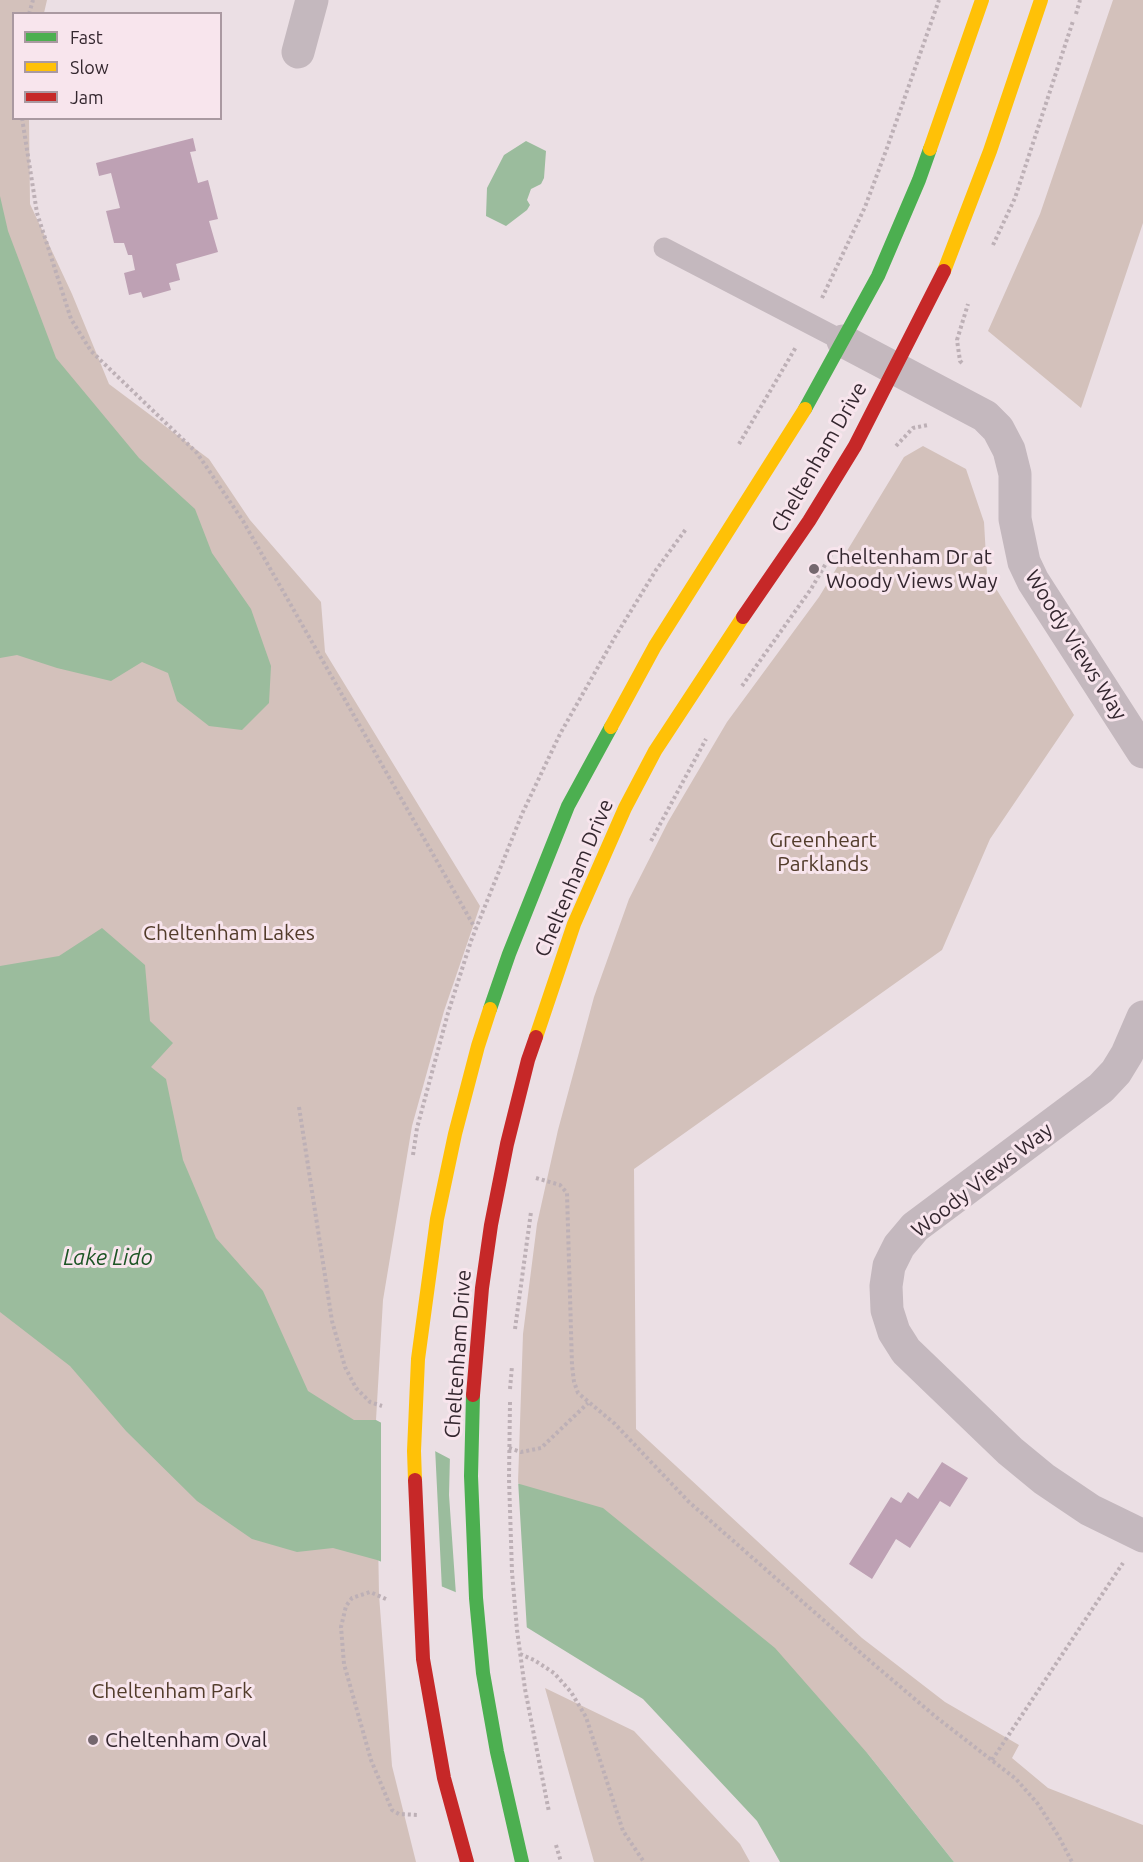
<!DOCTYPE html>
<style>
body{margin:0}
#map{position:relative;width:1143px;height:1862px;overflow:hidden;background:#ebdfe4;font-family:Ubuntu,sans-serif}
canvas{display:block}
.legend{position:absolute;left:12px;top:12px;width:210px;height:108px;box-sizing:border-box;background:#f8e5ed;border:2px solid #aa99a1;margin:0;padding:8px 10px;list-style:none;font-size:18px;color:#34272f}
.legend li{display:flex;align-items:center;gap:12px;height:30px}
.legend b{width:30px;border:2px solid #aa99a1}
</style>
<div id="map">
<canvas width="1143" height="1862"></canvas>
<ul class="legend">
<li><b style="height:8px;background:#4caf50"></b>Fast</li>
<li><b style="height:8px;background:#ffc107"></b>Slow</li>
<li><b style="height:8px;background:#c62828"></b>Jam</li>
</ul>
</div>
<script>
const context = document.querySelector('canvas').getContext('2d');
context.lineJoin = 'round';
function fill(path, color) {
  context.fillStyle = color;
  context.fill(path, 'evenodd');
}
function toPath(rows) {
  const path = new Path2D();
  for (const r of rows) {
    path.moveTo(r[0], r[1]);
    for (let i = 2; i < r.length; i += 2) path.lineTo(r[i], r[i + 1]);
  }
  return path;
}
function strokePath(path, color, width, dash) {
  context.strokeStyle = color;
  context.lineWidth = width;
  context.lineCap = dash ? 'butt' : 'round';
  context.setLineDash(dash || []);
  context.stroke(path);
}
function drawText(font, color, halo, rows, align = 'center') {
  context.font = font + ' Ubuntu,sans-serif';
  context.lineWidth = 6;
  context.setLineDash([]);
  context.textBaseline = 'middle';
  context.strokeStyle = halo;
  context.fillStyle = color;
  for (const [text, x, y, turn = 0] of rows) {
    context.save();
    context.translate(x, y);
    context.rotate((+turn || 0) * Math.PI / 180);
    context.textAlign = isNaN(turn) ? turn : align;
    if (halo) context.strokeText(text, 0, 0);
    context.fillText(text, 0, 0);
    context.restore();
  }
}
fill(toPath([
 [0,0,47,0,44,13,14,14,14,118,29,119,30,204,72,294,109,384,209,459,250,520,321,602,325,652,480,906,444,1011,412,1126,383,1300,376,1420,379,1595,392,1766,416,1862,0,1862],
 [1113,0,1143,0,1143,223,1081,408,988,331,1040,214],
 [923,446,966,469,984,522,987,574,1074,715,990,839,942,950,634,1169,636,1429,862,1638,945,1702,1019,1745,1012,1758,1048,1788,1143,1825,1143,1862,954,1862,868,1754,518,1483,523,1334,537,1224,558,1130,594,997,629,899,668,822,727,722,819,597,904,457],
 [545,1688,634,1731,740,1844,750,1862,594,1862]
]), '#d3c1bb');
fill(toPath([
 [526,141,546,151,544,178,541,184,531,189,527,200,530,205,527,210,506,226,486,216,487,188,504,155],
 [0,196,8,231,56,358,139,458,195,509,212,553,251,609,271,666,269,703,242,730,209,726,177,701,168,673,142,662,111,681,57,668,17,655,0,658],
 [102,928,145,965,150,1021,173,1043,151,1067,166,1079,183,1160,216,1238,263,1291,308,1391,354,1420,376,1420,471,1470,603,1508,775,1648,868,1754,954,1862,780,1862,757,1821,643,1699,497,1609,377,1560,333,1548,297,1552,252,1539,197,1501,126,1431,70,1366,0,1312,0,966,59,956]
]), '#9bbc9d');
fill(toPath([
 [381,1419,435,1447,442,1590,381,1565],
 [450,1455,472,1467,518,1480,527,1631,495,1611,456,1595,449,1495]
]), '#ebdfe4');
fill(toPath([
 [193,138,196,151,190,152,198,183,208,180,218,219,209,221,218,252,176,264,180,280,169,283,171,290,143,298,141,292,129,295,124,273,135,270,132,255,128,255,124,243,114,243,106,211,120,208,111,173,99,176,96,163],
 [942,1462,968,1478,950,1507,940,1501,910,1548,896,1539,872,1579,849,1564,891,1497,901,1503,908,1492,918,1499]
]), '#bea1b4');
strokePath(toPath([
 [29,14,33,0],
 [1076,14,1080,0],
 [22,118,37,213,71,319,91,351,197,453,243,521,475,928],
 [993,245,1015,198,1073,21],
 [822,298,865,207,887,148,939,0],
 [962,363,960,361,957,340,968,304],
 [739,444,796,347],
 [896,446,913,428,928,425],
 [742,686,811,589,835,548],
 [651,841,706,739],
 [299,1107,332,1321,345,1367,356,1388,370,1402,382,1406],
 [413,1155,417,1128,448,1013,471,941,522,814,560,734,615,637,656,570,686,529],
 [536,1178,560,1185,567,1193,572,1365,574,1382,578,1393,615,1424,689,1502,870,1661,936,1717,1016,1779,1038,1804,1059,1837,1072,1862],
 [515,1329,531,1212],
 [510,1389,512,1366],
 [510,1402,509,1479,512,1572,517,1630,525,1689,549,1812],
 [509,1448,521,1452,541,1448,588,1403],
 [386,1599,370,1592,352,1598,346,1606,341,1627,344,1664,371,1760,392,1810,399,1814,419,1815],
 [520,1654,534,1660,554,1673,571,1692,586,1717,623,1831,644,1862],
 [992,1760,1123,1563],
 [556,1845,561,1862]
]), '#bdb0b6', 4, [3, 3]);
strokePath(toPath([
 [664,248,843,341]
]), '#c4b8be', 21);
strokePath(toPath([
 [298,52,312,0],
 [843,341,985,416,998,429,1009,450,1015,474,1015,519,1024,562,1033,581,1143,752],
 [1143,1017,1127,1054,1116,1072,1101,1088,915,1227,899,1246,889,1266,886,1286,887,1310,894,1332,906,1351,1010,1451,1044,1479,1090,1510,1143,1536]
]), '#c4b8be', 33);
strokePath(toPath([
 [805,409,878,276,919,180,930,149],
 [490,1009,509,954,568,806,611,727],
 [473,1395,471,1476,476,1598,483,1673,497,1752,522,1862]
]), '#4caf50', 14);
strokePath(toPath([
 [930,149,982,0],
 [944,271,990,151,1041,0],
 [611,727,655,646,805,409],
 [536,1037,574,924,625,808,655,751,743,617],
 [415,1480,414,1451,418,1359,437,1219,455,1134,478,1046,490,1009]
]), '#ffc107', 14);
strokePath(toPath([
 [743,617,809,521,855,446,944,271],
 [473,1395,482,1288,491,1225,507,1144,528,1060,536,1037],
 [415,1480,423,1659,444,1778,467,1862]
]), '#c62828', 14);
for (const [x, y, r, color] of [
 [814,569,6,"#74676e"],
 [93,1740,6,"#74676e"]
]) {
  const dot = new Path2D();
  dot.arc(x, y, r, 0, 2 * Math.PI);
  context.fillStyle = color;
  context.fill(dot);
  strokePath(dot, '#f8e5ed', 2);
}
drawText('21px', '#34272f', '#f8e5ed', [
 ["Cheltenham Drive",819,457,-60],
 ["Woody Views Way",1076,645,58],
 ["Cheltenham Drive",574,878,-67],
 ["Woody Views Way",982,1180,-38],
 ["Cheltenham Drive",458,1354,-86]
]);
drawText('21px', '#34272f', '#f8e5ed', [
 ["Cheltenham Dr at",826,557],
 ["Woody Views Way",826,581],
 ["Cheltenham Oval",105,1740]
], 'left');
drawText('21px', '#523c2b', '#f8e5ed', [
 ["Greenheart",823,840],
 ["Parklands",823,864],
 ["Cheltenham Lakes",229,933],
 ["Cheltenham Park",172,1691]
]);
drawText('italic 22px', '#1d5525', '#f8e5ed', [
 ["Lake Lido",108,1258]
]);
</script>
